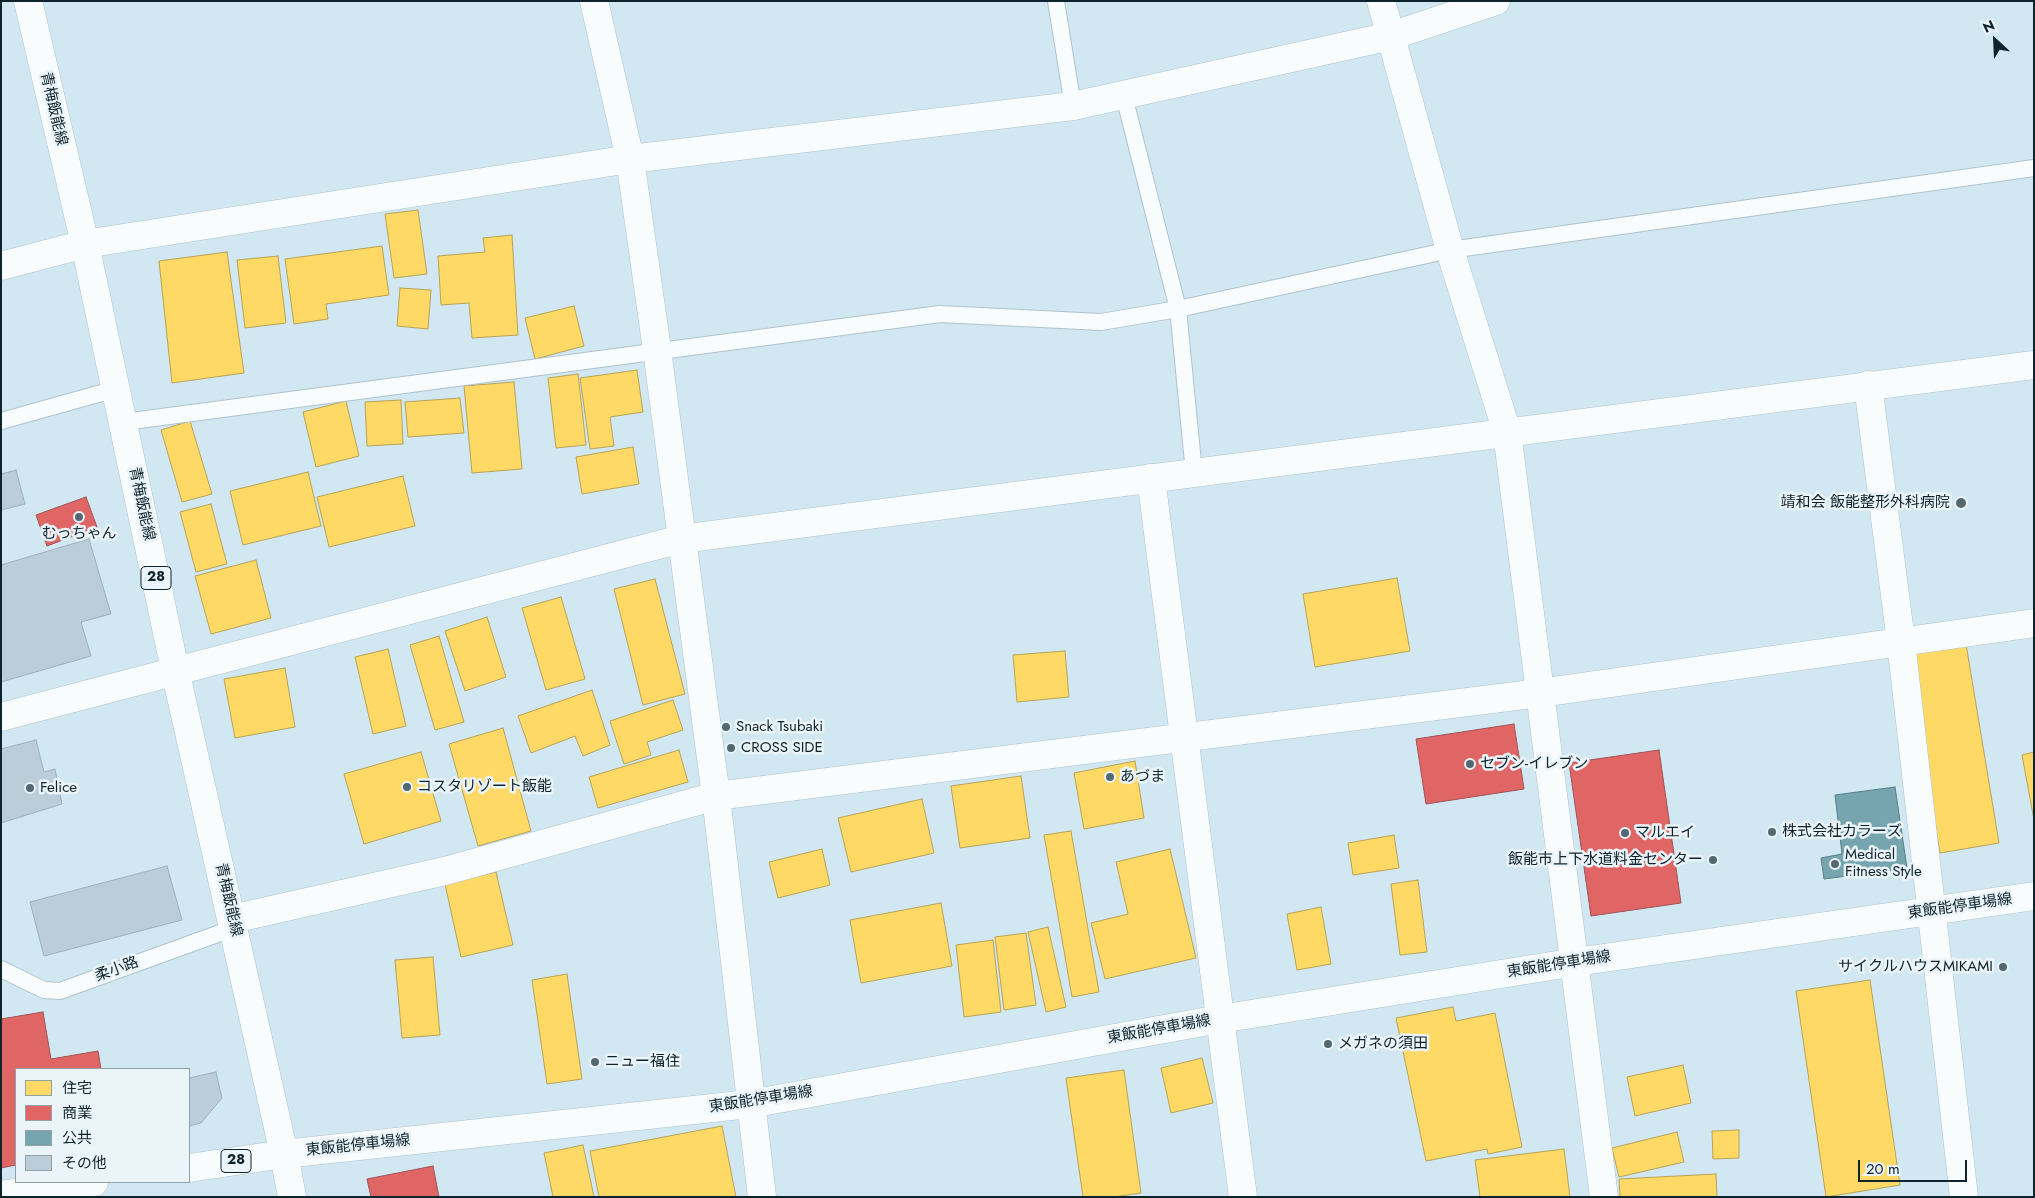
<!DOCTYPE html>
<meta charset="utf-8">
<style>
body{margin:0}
#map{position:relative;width:2035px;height:1198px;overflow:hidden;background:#d1e8f2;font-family:Jost,"Noto Sans JP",sans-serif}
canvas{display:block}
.frame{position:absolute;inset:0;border:2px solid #0f232c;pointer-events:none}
.legend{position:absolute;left:15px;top:1068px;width:175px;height:115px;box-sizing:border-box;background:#eaf4f9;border:1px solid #92a0a7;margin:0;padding:6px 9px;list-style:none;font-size:15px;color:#0f232c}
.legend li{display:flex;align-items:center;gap:10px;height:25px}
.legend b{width:25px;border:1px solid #92a0a7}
.north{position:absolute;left:1970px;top:15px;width:50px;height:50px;-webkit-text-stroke:4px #eaf4f9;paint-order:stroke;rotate:335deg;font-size:14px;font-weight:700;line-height:20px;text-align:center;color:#0f232c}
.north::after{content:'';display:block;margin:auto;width:18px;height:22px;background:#0f232c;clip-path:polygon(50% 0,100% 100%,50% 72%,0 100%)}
.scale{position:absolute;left:1858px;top:1160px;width:109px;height:22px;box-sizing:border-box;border:2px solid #0f232c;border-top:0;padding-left:6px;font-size:15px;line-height:18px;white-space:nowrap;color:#0f232c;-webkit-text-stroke:4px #eaf4f9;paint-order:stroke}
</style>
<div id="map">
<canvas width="2035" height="1198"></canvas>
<div class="frame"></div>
<ul class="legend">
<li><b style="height:14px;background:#ffd966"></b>住宅</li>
<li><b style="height:14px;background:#e06666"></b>商業</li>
<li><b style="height:14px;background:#76a5af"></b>公共</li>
<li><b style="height:14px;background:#bbcdd8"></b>その他</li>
</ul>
<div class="north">N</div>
<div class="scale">20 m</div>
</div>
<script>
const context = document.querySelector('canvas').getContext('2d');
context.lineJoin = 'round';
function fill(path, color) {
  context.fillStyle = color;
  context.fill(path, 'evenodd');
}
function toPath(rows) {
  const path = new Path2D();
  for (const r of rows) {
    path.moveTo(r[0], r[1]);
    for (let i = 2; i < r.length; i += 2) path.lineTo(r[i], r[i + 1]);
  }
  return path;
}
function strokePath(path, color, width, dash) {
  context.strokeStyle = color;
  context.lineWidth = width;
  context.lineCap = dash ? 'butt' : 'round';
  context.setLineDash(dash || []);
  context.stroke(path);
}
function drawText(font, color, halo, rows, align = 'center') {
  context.font = font + ' Jost,"Noto Sans JP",sans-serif';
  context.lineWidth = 5;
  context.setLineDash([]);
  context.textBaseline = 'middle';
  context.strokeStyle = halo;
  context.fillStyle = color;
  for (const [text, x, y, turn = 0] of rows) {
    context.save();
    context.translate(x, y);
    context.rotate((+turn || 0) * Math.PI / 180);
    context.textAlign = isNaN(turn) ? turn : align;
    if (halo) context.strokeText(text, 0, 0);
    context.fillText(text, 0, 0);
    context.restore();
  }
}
const homes = toPath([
 [418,210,427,274,394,278,385,214,418,210],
 [512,235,518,335,472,338,469,303,441,305,438,256,485,252,483,238,512,235],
 [382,246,389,295,326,304,328,319,294,324,285,259,382,246],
 [227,252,244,373,172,383,159,261,227,252],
 [278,256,286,323,245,328,237,260,278,256],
 [400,288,431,290,428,329,397,326,400,288],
 [574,306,584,346,535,359,525,318,574,306],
 [637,370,643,412,610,417,614,446,590,449,580,378,637,370],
 [578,374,586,445,556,448,548,378,578,374],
 [514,382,522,469,472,473,464,386,514,382],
 [460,398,464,433,408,437,405,402,460,398],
 [401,400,403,444,367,446,365,402,401,400],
 [346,401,359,456,316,467,303,412,346,401],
 [190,421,212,494,182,502,161,430,190,421],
 [633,447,639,484,582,494,576,457,633,447],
 [308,472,321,526,243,545,230,491,308,472],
 [403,476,415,526,329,547,317,497,403,476],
 [211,504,227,564,196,572,180,512,211,504],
 [256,560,271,618,211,634,195,576,256,560],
 [1397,578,1410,651,1315,667,1303,594,1397,578],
 [655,579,685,694,643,705,614,589,655,579],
 [561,597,585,679,546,690,522,608,561,597],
 [487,617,506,677,465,691,445,631,487,617],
 [439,636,464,722,435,730,410,645,439,636],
 [1966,644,1999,843,1940,853,1907,654,1966,644],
 [388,649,406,726,373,734,355,657,388,649],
 [1065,651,1069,697,1017,702,1013,655,1065,651],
 [285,668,295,727,235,738,224,679,285,668],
 [592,690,610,745,583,756,575,736,531,753,518,716,592,690],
 [673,700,683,730,647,742,651,755,624,764,610,721,673,700],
 [503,728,531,831,478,846,449,744,503,728],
 [679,750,688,782,598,808,589,777,679,750],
 [421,752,441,821,364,844,344,774,421,752],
 [2034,752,2034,820,2022,755,2034,752],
 [1135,761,1144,818,1084,829,1074,773,1135,761],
 [1021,776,1030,838,960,848,951,786,1021,776],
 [922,799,934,853,851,872,838,818,922,799],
 [1071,831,1099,992,1072,997,1044,835,1071,831],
 [1394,835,1399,868,1353,875,1348,843,1394,835],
 [822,849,830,885,778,898,769,862,822,849],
 [1170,849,1196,958,1105,979,1091,923,1128,914,1116,862,1170,849],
 [496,872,513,945,461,957,445,884,496,872],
 [1418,880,1427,952,1400,955,1391,884,1418,880],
 [941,903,952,966,861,983,850,920,941,903],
 [1321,907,1331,964,1297,970,1287,914,1321,907],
 [1048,927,1066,1007,1046,1012,1028,932,1048,927],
 [1026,933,1036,1005,1004,1010,995,937,1026,933],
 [993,940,1001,1012,964,1017,956,945,993,940],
 [433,957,440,1035,402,1038,395,960,433,957],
 [567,974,582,1079,547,1084,532,980,567,974],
 [1870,980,1900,1185,1826,1197,1796,991,1870,980],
 [1453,1007,1456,1021,1495,1013,1522,1147,1488,1154,1487,1149,1426,1161,1396,1018,1453,1007],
 [1202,1058,1213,1103,1171,1113,1161,1068,1202,1058],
 [1683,1065,1691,1103,1635,1116,1627,1077,1683,1065],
 [1124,1070,1141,1193,1113,1197,1083,1197,1066,1078,1124,1070],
 [722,1126,736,1197,599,1197,590,1151,722,1126],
 [1739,1130,1739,1158,1713,1159,1712,1131,1739,1130],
 [1677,1132,1684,1162,1619,1177,1612,1148,1677,1132],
 [583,1145,594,1197,553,1197,544,1153,583,1145],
 [1564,1149,1570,1197,1480,1197,1475,1160,1564,1149],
 [1716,1174,1717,1197,1620,1197,1619,1179,1716,1174]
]);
fill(homes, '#ffd966');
strokePath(homes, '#b7a255', 1);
const shops = toPath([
 [86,497,97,527,47,546,36,515,86,497],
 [1514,724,1524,789,1426,804,1416,739,1514,724],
 [1659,750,1681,903,1591,916,1569,763,1659,750],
 [43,1012,51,1059,98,1051,101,1069,16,1069,16,1165,1,1168,1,1019,43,1012],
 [433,1166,439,1197,371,1197,367,1179,433,1166]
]);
fill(shops, '#e06666');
strokePath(shops, '#a15255', 1);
const public = toPath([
 [1895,787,1907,868,1824,879,1821,858,1842,854,1835,795,1895,787]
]);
fill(public, '#76a5af');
strokePath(public, '#577e88', 1);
const building = toPath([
 [16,470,25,504,1,510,1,474,16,470],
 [89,539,111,614,81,622,91,656,1,682,1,565,89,539],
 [36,740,44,772,55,769,62,804,1,823,1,749,36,740],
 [167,866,182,920,44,956,30,902,167,866],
 [216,1072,222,1098,201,1123,189,1126,189,1078,216,1072]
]);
fill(building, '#bbcdd8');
strokePath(building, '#9eafb9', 1);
const lane = toPath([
 [1056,1,1073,106],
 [1124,96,1178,309,1194,473],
 [1,421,116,389],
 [124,422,940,314,1101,322,1178,309,1450,250,2034,168],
 [1,969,44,990,60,991,234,928]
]);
const street = toPath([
 [594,1,630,159,657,350,716,796,762,1197],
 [1381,1,1450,250,1507,432,1604,1197],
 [1,266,85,244,630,159,1073,106,1391,36,1496,1],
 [1868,385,1901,642,1964,1197],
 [1151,478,1243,1197],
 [232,919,445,871,716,796,1540,693,2034,623]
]);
const secondary = toPath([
 [1,717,681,539,2034,365],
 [292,1197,284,1154,750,1104,1220,1019,1576,962,2034,896]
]);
const primary = toPath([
 [28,1,85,244,175,670,284,1154,189,1168],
 [1,1195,94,1182]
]);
strokePath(lane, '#afc3cc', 18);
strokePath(street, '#afc3cc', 29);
strokePath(secondary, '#afc3cc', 29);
strokePath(primary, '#afc3cc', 29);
strokePath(lane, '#f8fcfd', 16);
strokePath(street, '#f8fcfd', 28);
strokePath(secondary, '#f8fcfd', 28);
strokePath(primary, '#f8fcfd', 28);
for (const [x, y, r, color] of [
 [1961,503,6,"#536871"],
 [79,517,5,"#536871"],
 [726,727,5,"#536871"],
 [731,748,5,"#536871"],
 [1470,764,5,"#536871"],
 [1110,777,5,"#536871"],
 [407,787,5,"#536871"],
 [30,788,5,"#536871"],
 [1772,832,5,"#536871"],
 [1625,833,5,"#536871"],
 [1713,860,5,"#536871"],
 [1835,864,5,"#536871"],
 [2003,967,5,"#536871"],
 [1328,1044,5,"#536871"],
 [595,1062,5,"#536871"]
]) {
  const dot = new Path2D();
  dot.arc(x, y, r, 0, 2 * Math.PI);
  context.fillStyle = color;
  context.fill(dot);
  strokePath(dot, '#eaf4f9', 2);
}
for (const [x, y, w] of [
 [156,578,30],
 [236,1161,30]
]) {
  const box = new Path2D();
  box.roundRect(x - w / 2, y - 11.5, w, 23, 4);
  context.fillStyle = '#eaf4f9';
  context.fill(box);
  strokePath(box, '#0f232c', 1);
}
drawText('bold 14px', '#0f232c', null, [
 ["28",156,578],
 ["28",236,1161]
]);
drawText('15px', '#0f232c', '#eaf4f9', [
 ["青梅飯能線",53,109,77],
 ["青梅飯能線",141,504,78],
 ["青梅飯能線",228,900,77],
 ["東飯能停車場線",1960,907,-8],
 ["東飯能停車場線",1559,965,-9],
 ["柔小路",117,970,-20],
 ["東飯能停車場線",1159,1030,-10],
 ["東飯能停車場線",761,1100,-9],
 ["東飯能停車場線",358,1146,-6]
]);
drawText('15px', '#0f232c', '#eaf4f9', [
 ["靖和会 飯能整形外科病院",1950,503,"right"],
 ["むっちゃん",79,534,"center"],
 ["Snack Tsubaki",736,727],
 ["CROSS SIDE",741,748],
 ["セブン-イレブン",1480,764],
 ["あづま",1120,777],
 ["コスタリゾート飯能",417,787],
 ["Felice",40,788],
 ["株式会社カラーズ",1782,832],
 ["マルエイ",1635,833],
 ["Medical",1845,855],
 ["Fitness Style",1845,872],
 ["飯能市上下水道料金センター",1703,860,"right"],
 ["サイクルハウスMIKAMI",1993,967,"right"],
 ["メガネの須田",1338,1044],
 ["ニュー福住",605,1062]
], 'left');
</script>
